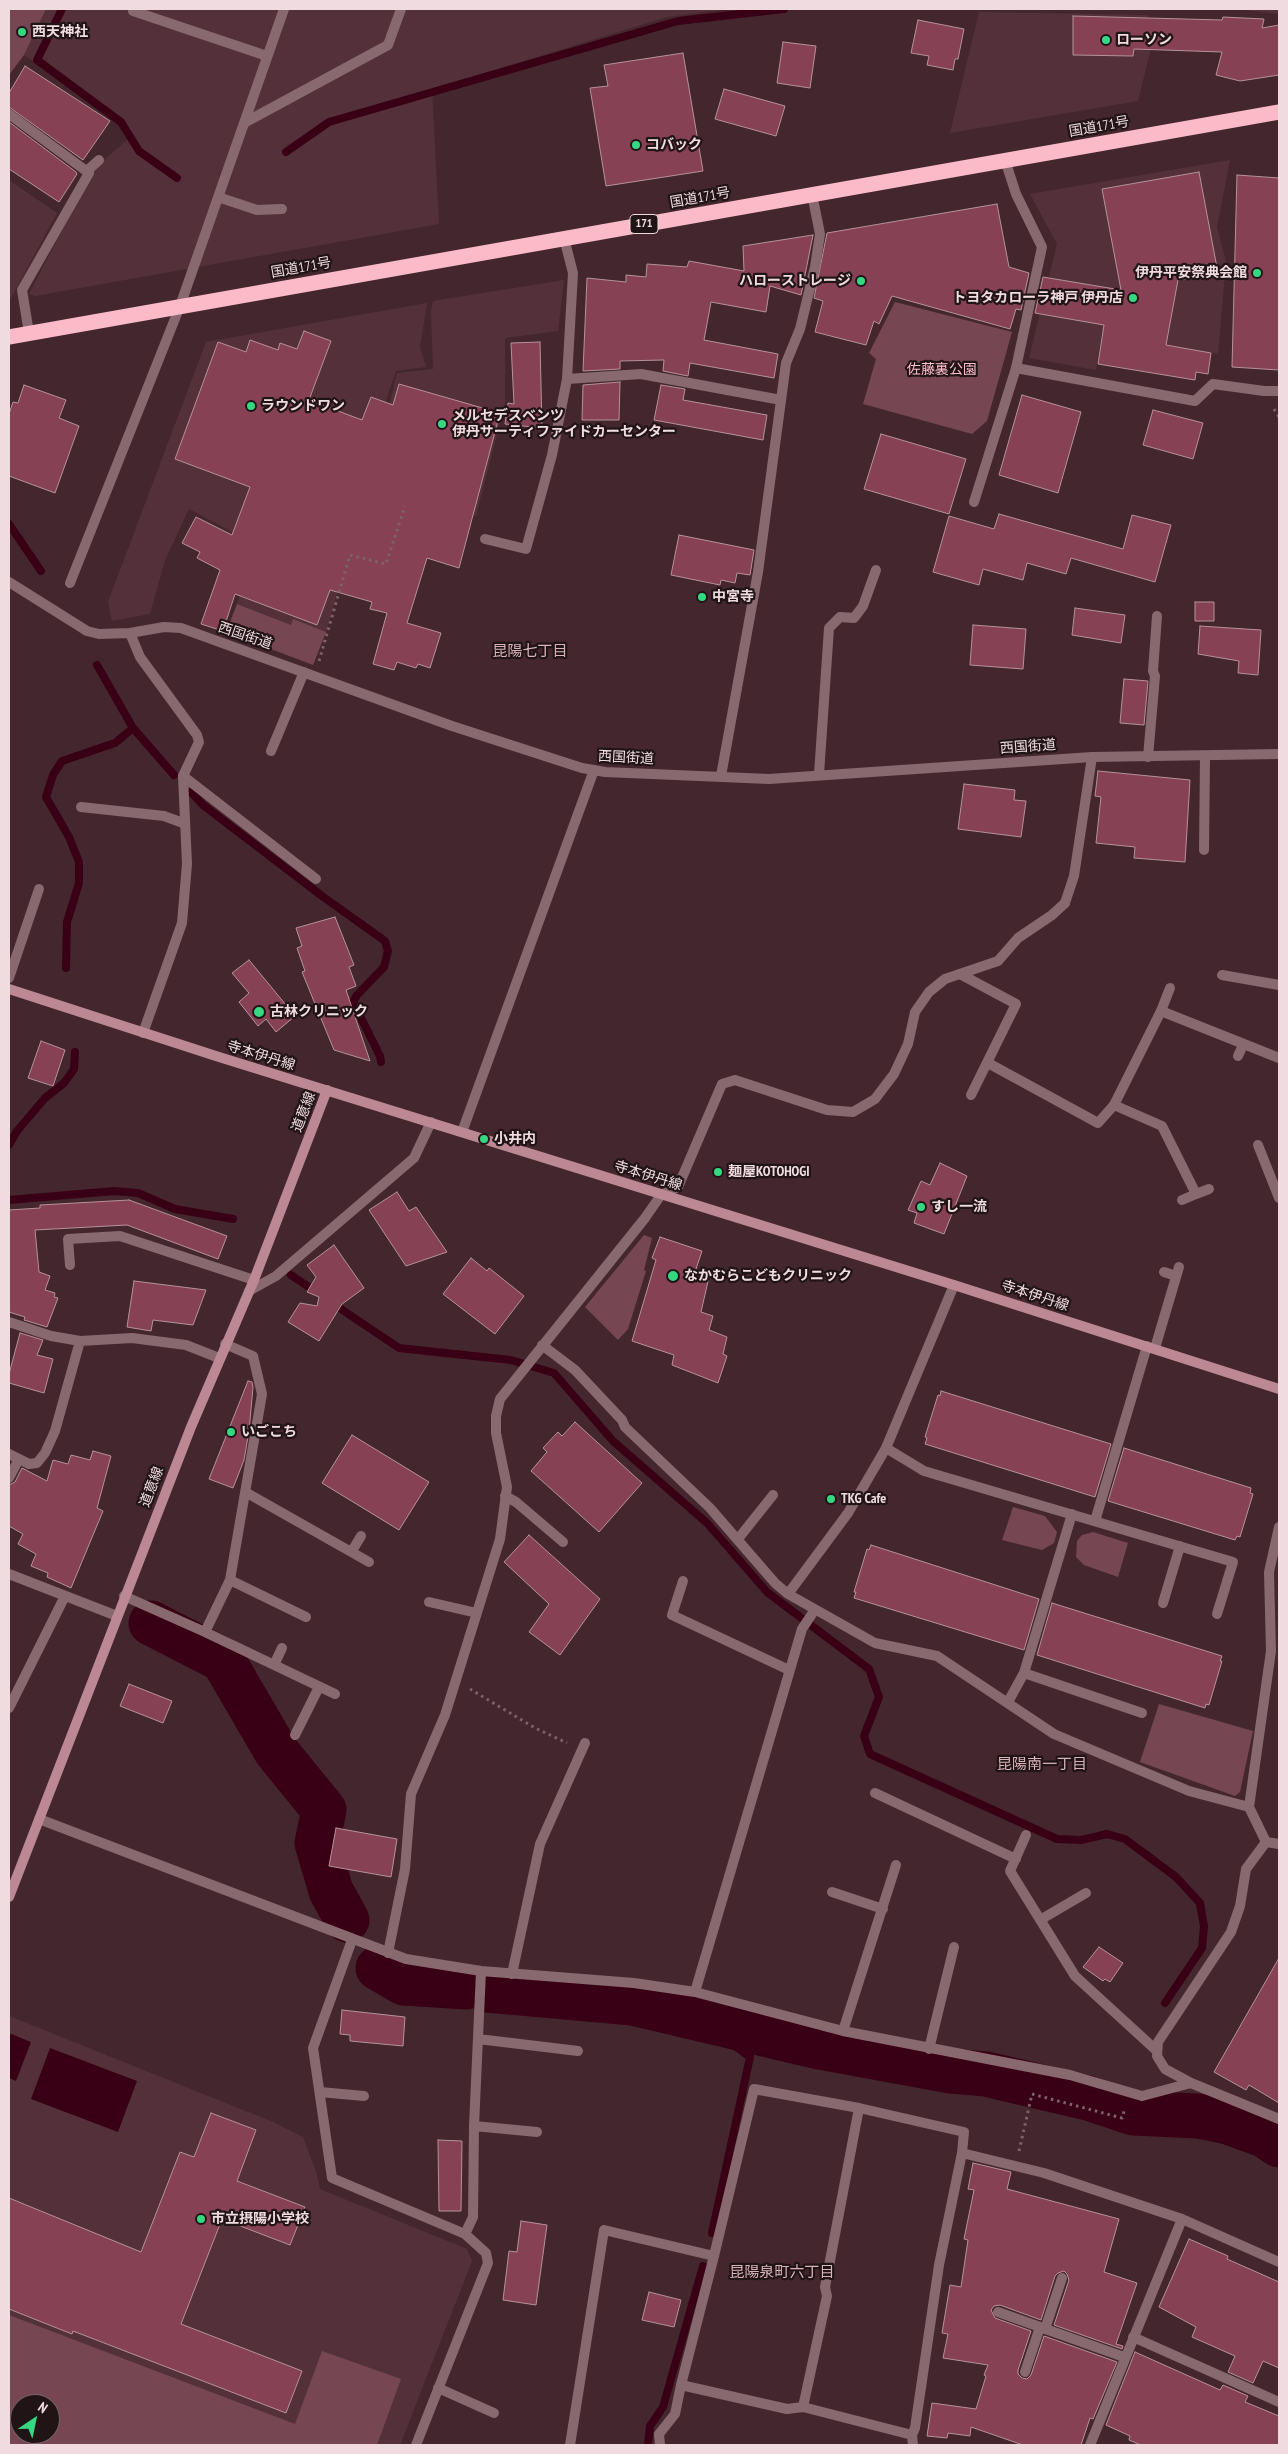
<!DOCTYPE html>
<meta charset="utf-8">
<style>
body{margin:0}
#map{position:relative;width:1288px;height:2454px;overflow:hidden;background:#44272e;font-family:"PT Sans Narrow",sans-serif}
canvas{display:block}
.frame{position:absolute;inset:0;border:10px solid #f0dce0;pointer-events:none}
.north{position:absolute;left:10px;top:2394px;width:50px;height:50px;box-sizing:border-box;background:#211417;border:1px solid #746467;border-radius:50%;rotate:34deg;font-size:14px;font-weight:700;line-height:20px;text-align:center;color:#f0dce0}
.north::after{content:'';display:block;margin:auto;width:18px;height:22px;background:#35d881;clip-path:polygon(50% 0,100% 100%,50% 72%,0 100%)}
</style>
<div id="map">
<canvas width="1288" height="2454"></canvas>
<div class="frame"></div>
<div class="north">N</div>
</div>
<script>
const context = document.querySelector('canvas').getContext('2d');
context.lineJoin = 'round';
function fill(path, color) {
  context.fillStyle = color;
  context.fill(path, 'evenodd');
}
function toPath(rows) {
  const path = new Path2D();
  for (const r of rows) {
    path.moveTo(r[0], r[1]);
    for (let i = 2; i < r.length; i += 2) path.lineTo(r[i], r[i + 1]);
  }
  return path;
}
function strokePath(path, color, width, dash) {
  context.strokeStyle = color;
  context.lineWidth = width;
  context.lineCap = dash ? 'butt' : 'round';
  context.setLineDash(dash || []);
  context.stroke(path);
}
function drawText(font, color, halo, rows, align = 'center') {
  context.font = font + ' "PT Sans Narrow","Noto Sans JP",sans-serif';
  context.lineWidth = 4.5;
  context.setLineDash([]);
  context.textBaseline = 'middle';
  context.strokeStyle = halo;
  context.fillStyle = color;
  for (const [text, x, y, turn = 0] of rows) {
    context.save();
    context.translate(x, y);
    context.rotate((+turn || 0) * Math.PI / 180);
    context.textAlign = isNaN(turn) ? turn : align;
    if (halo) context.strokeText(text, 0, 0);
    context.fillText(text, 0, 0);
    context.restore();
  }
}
fill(toPath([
 [46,9,728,9,667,17,432,89,439,224,35,296,29,294,94,169,127,140,126,121,24,55],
 [1237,9,1279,9,1279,14],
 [979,12,1148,15,1155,32,1138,101,950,133],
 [1230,160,1217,227,1226,262,1218,354,1102,333,1096,370,1029,358,1057,244,1030,194],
 [9,180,57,213,11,298,9,299],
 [564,280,558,331,505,338,505,403,476,516,402,495,350,548,326,632,294,620,291,625,237,604,254,549,227,529,189,509,165,560,150,614,112,621,108,602,206,342,427,303,420,347,426,367,396,371,372,441,380,444,397,373,433,369,431,311,433,301],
 [9,2016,273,2122,303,2137,316,2172,320,2189,467,2249,472,2261,400,2445,9,2445],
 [20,2404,50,2404,50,2434,20,2434]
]), '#54313a');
fill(toPath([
 [9,9,46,9,24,55,9,75],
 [895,302,1012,332,987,421,972,434,863,404,876,359,869,353],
 [237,604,291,625,293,619,326,632,313,665,226,632],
 [644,1235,652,1238,644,1270,646,1271,628,1329,618,1340,585,1307],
 [1013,1507,1045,1516,1057,1532,1054,1543,1042,1550,1002,1540],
 [1093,1532,1128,1543,1118,1577,1084,1565,1076,1557,1077,1541,1082,1535],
 [1159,1704,1253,1731,1240,1792,1235,1796,1140,1762],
 [9,2315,295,2424,322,2351,401,2379,377,2445,9,2445],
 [20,2404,50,2404,50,2434,20,2434]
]), '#764752');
fill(toPath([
 [9,2033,31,2042,16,2081,9,2078],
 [50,2048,137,2081,118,2132,31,2099]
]), '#390015');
strokePath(toPath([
 [62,9,37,60,121,122,139,151,177,178],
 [286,152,329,122,678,21,784,9],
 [9,524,41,571],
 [133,728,174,775],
 [191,792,203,805,322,896,385,941,388,951,384,967,357,995,353,1002,380,1056,381,1062],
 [66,968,67,922,79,883,79,862,69,837,46,797,53,775,62,761,115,743,133,728,97,665],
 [9,1145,17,1131,45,1098,64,1083,74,1069,75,1052],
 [9,1200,114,1191,138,1193,175,1209,233,1219],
 [291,1275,316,1292],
 [332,1303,399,1348,511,1360,554,1373,613,1441,707,1523,767,1592,869,1669,879,1697,864,1736,870,1754,1057,1839,1081,1840,1107,1834,1125,1839,1176,1877,1200,1903,1204,1926,1202,1948,1165,2003],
 [704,2019,713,2030,750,2057,712,2233],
 [648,2445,650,2426,663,2407,703,2266]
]), '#390015', 8);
strokePath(toPath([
 [151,1623,223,1660,276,1751,324,1810,317,1843,331,1891,347,1920],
 [378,1968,404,1983,466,1987],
 [487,1990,633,2003,815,2046,951,2071,986,2074,1088,2098,1133,2113,1198,2116,1228,2122,1264,2135,1279,2145]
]), '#390015', 45);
const building = toPath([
 [1073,16,1222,20,1223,17,1264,19,1262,28,1279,25,1279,75,1240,81,1216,75,1222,52,1134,49,1133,56,1073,55,1073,16],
 [918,20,964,29,958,59,955,59,953,70,927,65,929,56,911,53,918,20],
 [783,42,816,46,810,88,777,83,783,42],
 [683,53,703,171,606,186,590,88,608,86,604,65,683,53],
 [25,66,110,121,83,160,9,107,9,93,25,66],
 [724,89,785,106,776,136,715,119,724,89],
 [9,122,76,172,77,174,59,202,9,169,9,122],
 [1199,172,1218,273,1178,280,1166,345,1211,353,1208,374,1196,372,1195,380,1098,364,1104,325,1035,313,1043,277,1121,290,1102,189,1199,172],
 [1237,175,1279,178,1279,370,1232,367,1237,175],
 [997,204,1009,267,1029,273,1021,310,1016,309,1010,329,892,296,879,324,874,321,866,345,815,332,823,301,814,298,827,233,997,204],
 [813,235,801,295,770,286,766,312,711,302,704,340,778,354,774,378,690,363,688,376,663,371,664,360,620,361,620,369,583,371,587,278,626,282,626,275,646,277,647,264,687,267,689,261,744,271,743,246,813,235],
 [304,331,331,341,309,400,362,420,371,397,393,405,399,384,500,413,459,568,427,558,407,623,441,633,430,668,418,664,416,668,397,662,394,670,373,664,387,613,370,609,372,602,330,590,317,625,235,594,223,631,201,624,220,570,197,558,200,552,182,543,196,517,232,535,250,487,175,459,218,342,246,352,250,340,278,350,280,343,297,349,304,331],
 [540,342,542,428,505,424,508,403,514,404,511,343,540,342],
 [620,382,619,420,582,420,583,385,620,382],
 [24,385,66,400,59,418,79,426,55,493,9,476,9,414,13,402,18,403,24,385],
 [661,385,685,389,683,400,767,415,763,440,654,420,661,385],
 [1022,395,1081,412,1058,493,999,475,1022,395],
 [1153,410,1203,423,1193,459,1143,445,1153,410],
 [881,434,966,459,949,514,864,489,881,434],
 [999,514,1123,549,1132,515,1171,525,1155,582,1071,558,1066,574,1027,563,1023,580,983,569,979,585,933,572,949,516,994,529,999,514],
 [679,535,754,550,750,575,737,573,735,583,721,580,720,585,671,575,679,535],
 [1195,602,1214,602,1214,621,1195,621,1195,602],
 [1075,608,1125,615,1121,643,1072,635,1075,608],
 [973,625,1026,629,1023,669,970,665,973,625],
 [1200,626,1261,630,1258,675,1238,673,1239,661,1198,654,1200,626],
 [1124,679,1148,681,1144,725,1120,723,1124,679],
 [1098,771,1190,780,1185,862,1134,858,1135,847,1096,843,1101,797,1095,796,1098,771],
 [964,784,1015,790,1014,800,1026,801,1021,837,958,829,964,784],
 [335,917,354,965,349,967,356,986,346,990,370,1061,334,1050,302,972,305,971,297,948,302,946,296,928,335,917],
 [249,960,295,1016,276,1032,266,1019,258,1026,239,1002,249,993,232,973,249,960],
 [41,1041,65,1050,53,1086,28,1078,41,1041],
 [940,1163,967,1176,944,1234,914,1223,917,1213,908,1210,921,1181,930,1185,940,1163],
 [397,1192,409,1211,416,1207,447,1252,406,1266,369,1210,397,1192],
 [129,1200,227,1236,218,1259,127,1225,35,1230,39,1272,50,1276,45,1290,55,1293,54,1297,58,1298,47,1327,24,1320,25,1317,9,1312,9,1210,40,1208,40,1205,129,1200],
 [660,1237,702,1251,695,1272,709,1277,701,1312,713,1316,709,1330,727,1337,723,1354,727,1356,718,1383,672,1365,674,1355,632,1341,656,1260,652,1258,660,1237],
 [334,1245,364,1288,342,1304,319,1341,288,1322,300,1303,317,1306,319,1297,307,1292,316,1277,307,1265,334,1245],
 [471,1258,487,1271,489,1268,524,1296,495,1334,443,1294,471,1258],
 [134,1281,206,1290,193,1325,153,1320,151,1331,127,1327,134,1281],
 [20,1333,43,1340,37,1355,53,1359,44,1393,9,1383,9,1374,20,1333],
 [248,1381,252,1382,253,1387,249,1431,244,1460,233,1488,209,1479,248,1381],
 [941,1391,1111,1444,1095,1497,925,1444,927,1438,925,1437,938,1395,940,1396,941,1391],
 [575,1422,642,1483,599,1532,531,1471,547,1452,543,1448,558,1432,562,1436,575,1422],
 [352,1435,429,1482,399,1530,322,1483,352,1435],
 [1124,1448,1251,1488,1250,1493,1253,1494,1240,1537,1237,1536,1235,1540,1108,1501,1124,1448],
 [93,1451,111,1456,97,1508,103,1511,71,1588,47,1577,48,1573,31,1566,36,1554,18,1544,23,1534,9,1526,9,1485,15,1482,22,1468,47,1481,53,1460,68,1464,71,1455,90,1460,93,1451],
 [529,1535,600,1599,560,1655,529,1632,549,1604,504,1562,529,1535],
 [871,1545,1039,1599,1024,1650,854,1598,856,1592,854,1592,867,1549,869,1550,871,1545],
 [1052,1603,1222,1656,1220,1661,1222,1661,1209,1705,1206,1704,1205,1708,1037,1655,1052,1603],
 [129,1684,172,1701,163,1723,120,1706,129,1684],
 [336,1828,397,1839,391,1877,329,1866,336,1828],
 [1099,1947,1123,1963,1110,1982,1105,1979,1103,1981,1083,1967,1099,1947],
 [1279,1958,1279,2103,1249,2085,1246,2090,1214,2072,1279,1958],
 [342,2010,405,2017,403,2046,350,2041,350,2035,340,2034,342,2010],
 [211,2113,256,2130,237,2181,305,2207,290,2245,222,2219,181,2324,302,2371,286,2413,73,2331,72,2334,9,2309,9,2198,141,2252,180,2152,194,2157,211,2113],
 [438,2140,462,2141,461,2211,439,2211,438,2140],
 [973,2163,1011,2172,1007,2189,1119,2219,1104,2272,1137,2283,1116,2344,1123,2346,1122,2349,1054,2325,1069,2280,1067,2274,1064,2271,1058,2273,1055,2276,1041,2320,1000,2305,994,2306,991,2310,995,2318,1031,2331,1018,2370,1018,2374,1022,2378,1027,2379,1031,2375,1044,2336,1117,2362,1093,2419,1090,2418,1081,2445,1023,2445,971,2427,970,2436,948,2433,947,2438,927,2436,932,2403,976,2409,986,2376,984,2375,988,2365,943,2358,948,2334,942,2333,950,2285,961,2287,968,2240,964,2239,974,2190,968,2189,973,2163],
 [521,2221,547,2225,536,2305,503,2300,509,2251,517,2252,521,2221],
 [1189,2239,1228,2256,1227,2259,1279,2282,1279,2368,1263,2361,1253,2383,1228,2372,1235,2356,1192,2337,1196,2327,1159,2307,1189,2239],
 [649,2292,681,2300,674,2327,642,2320,649,2292],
 [1135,2352,1220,2390,1223,2385,1248,2396,1245,2402,1279,2416,1279,2445,1141,2445,1129,2440,1130,2436,1106,2425,1135,2352]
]);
fill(building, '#864254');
strokePath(building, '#b6929a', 1);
strokePath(toPath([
 [1274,409,1279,417],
 [319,661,350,555,386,564,405,506],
 [470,1689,535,1728,567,1743],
 [1019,2151,1032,2094,1122,2118,1125,2108]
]), '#7d6369', 3, [2.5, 4]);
strokePath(toPath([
 [133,11,267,56],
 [9,114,89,173,22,290,29,333],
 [244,123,388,45,401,9],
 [88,170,99,160],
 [218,197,257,210,282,209],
 [974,502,1016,368],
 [485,539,526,549,552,455,567,379],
 [70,583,180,306,284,9],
 [1148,757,1155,676,1153,671,1157,616],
 [819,774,829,628,840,617,854,618,863,606,876,570],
 [183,776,316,879],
 [1204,850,1205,757],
 [1065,903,1074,876,1092,757],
 [960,974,1016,1004,971,1095],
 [1161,1011,1170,988],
 [1114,1105,1162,1126,1196,1194,1182,1200],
 [1258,1145,1279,1198],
 [1196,1194,1209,1189],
 [70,1265,68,1239,120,1236,254,1280],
 [886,1448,924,1471,1233,1562,1217,1614],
 [9,1478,19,1459],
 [505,1496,516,1502,563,1542],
 [1095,1521,1147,1346],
 [738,1539,773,1495],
 [683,1581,672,1615,789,1670],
 [1163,1603,1180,1546],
 [1024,1673,1142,1713],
 [1008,1702,1024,1673,1072,1514],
 [320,2092,364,2096]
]), '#896970', 10);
strokePath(toPath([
 [1005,160,1016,194,1042,247,1016,368,1195,401,1213,384,1264,391,1279,391],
 [564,238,573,273,567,379,641,374,781,400],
 [9,582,87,631,99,634,130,633,164,627,181,628,452,726,582,768,605,772,769,779,1092,757,1279,754],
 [130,633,140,657,197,735,199,742,183,776,187,864,182,923,143,1033],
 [271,751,304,672],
 [721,776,758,572,786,363,800,329,815,267,820,234,812,194],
 [81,807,164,816,183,823],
 [1222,975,1279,985],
 [9,978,39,889],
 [1238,1056,1243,1045],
 [988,1063,1098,1123,1114,1105,1161,1011,1279,1058],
 [462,1132,594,770],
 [1164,1272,1176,1276],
 [249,1291,276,1276,414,1158,431,1122],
 [9,1322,51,1336,80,1341,132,1338,186,1345,219,1358],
 [542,1345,575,1370,622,1420,625,1427,710,1508,775,1583,788,1594,875,1643,937,1656,1054,1734,1189,1791,1249,1807],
 [1155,1348,1179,1267],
 [9,1454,29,1464,37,1463,45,1453,55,1431,80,1341],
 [247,1493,369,1562],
 [352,1551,361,1536],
 [9,1574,117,1616],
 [230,1580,306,1617],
 [788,1594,848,1513,886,1448,954,1285],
 [124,1596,205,1632,335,1694],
 [429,1602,477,1613],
 [205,1632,230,1580,262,1394,253,1356,225,1344],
 [274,1665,282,1648],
 [9,1708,65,1596],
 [295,1735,319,1687],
 [875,1793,1016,1859],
 [39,1819,406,1959,481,1971,634,1983,695,1992,843,2031,1070,2075,1142,2096,1191,2083,1279,2119],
 [1026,1835,1010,1871,1075,1976,1157,2051],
 [1266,1842,1249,1807,1271,1651,1269,1572,1279,1527],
 [1266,1842,1279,1844],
 [832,1892,883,1909],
 [1040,1920,1086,1893],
 [352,1940,313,2048,332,2178,465,2234,486,2253,488,2263,416,2445],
 [388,1953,405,1869,411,1794,445,1715,500,1539,507,1487,496,1433,496,1416,500,1399,645,1218,661,1195,678,1187,722,1084,735,1080,827,1110,853,1112,875,1099,894,1074,908,1044,915,1012,929,992,945,979,998,961,1018,938,1052,915,1065,903],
 [512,1974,540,1844,585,1743],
 [695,1992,802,1629,814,1611],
 [843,2031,896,1865],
 [478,2039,578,2051],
 [929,2049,954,1947],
 [1191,2083,1165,2069,1157,2056,1158,2042,1231,1932,1240,1906,1246,1869,1266,1842],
 [474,2126,537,2132],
 [962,2153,1044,2173,1182,2219,1279,2262],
 [465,2234,473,2217,474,2126,481,1971],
 [714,2256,754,2089,859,2108,964,2132,962,2153,939,2265,915,2428,912,2435],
 [998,2312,1124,2357],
 [1045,2329,1062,2278],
 [1133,2337,1279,2402],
 [1025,2372,1040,2327],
 [438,2388,494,2413],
 [803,2407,912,2435,913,2445],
 [570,2445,604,2230,714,2256,681,2385,787,2409,803,2407,827,2296,825,2287,859,2108],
 [660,2445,659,2434,675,2414,681,2385],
 [1090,2445,1182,2219]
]), '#896970', 10);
strokePath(toPath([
 [9,989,219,1057,954,1285,1279,1389],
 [9,1897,191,1427,254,1280,327,1090]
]), '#bb8893', 10);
strokePath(toPath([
 [9,337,1279,112]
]), '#fabac8', 15);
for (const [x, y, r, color] of [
 [22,32,5,"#35d881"],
 [1106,40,5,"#35d881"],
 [636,145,5,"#35d881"],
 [1257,273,5,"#35d881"],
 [861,281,5,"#35d881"],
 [1133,298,5,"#35d881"],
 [251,406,5,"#35d881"],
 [442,424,5,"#35d881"],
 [702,597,5,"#35d881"],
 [259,1012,6,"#35d881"],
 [484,1139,5,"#35d881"],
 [718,1172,5,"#35d881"],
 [921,1207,5,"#35d881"],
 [673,1276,6,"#35d881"],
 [231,1432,5,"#35d881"],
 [831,1499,5,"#35d881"],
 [201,2219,5,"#35d881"]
]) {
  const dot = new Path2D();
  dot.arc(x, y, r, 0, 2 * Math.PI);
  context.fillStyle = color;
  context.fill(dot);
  strokePath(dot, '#211417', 2);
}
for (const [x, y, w] of [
 [644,224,28]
]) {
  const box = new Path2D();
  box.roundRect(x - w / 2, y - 9.5, w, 19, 4);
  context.fillStyle = '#211417';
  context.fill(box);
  strokePath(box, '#f0dce0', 1);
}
drawText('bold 12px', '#f0dce0', null, [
 ["171",644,224]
]);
drawText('bold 14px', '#f0dce0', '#211417', [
 ["西天神社",32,32],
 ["ローソン",1116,40],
 ["コバック",646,145],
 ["伊丹平安祭典会館",1247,273,"right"],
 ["ハローストレージ",851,281,"right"],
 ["トヨタカローラ神戸 伊丹店",1123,298,"right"],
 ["ラウンドワン",261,406],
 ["メルセデスベンツ",452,416],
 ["伊丹サーティファイドカーセンター",452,432],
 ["中宮寺",712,597],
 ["古林クリニック",270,1012],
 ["小井内",494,1139],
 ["麺屋KOTOHOGI",728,1172],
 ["すし一流",931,1207],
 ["なかむらこどもクリニック",684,1276],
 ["いごこち",241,1432],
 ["TKG Cafe",841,1499],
 ["市立摂陽小学校",211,2219]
], 'left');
drawText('14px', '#f0dce0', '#211417', [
 ["国道171号",1099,127,-10],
 ["国道171号",700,198,-10],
 ["国道171号",301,268,-10],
 ["西国街道",245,636,19],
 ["西国街道",1028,747,-4],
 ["西国街道",626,758,3],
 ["寺本伊丹線",261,1056,17],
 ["道意線",304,1112,-69],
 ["寺本伊丹線",648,1176,17],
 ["寺本伊丹線",1035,1296,18],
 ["道意線",152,1487,-69]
]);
drawText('14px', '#ffbfcd', '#211417', [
 ["佐藤裏公園",942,370]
]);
drawText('15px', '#d9b4bb', '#211417', [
 ["昆陽七丁目",530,652],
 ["昆陽南一丁目",1042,1765],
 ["昆陽泉町六丁目",782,2273]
]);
</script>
